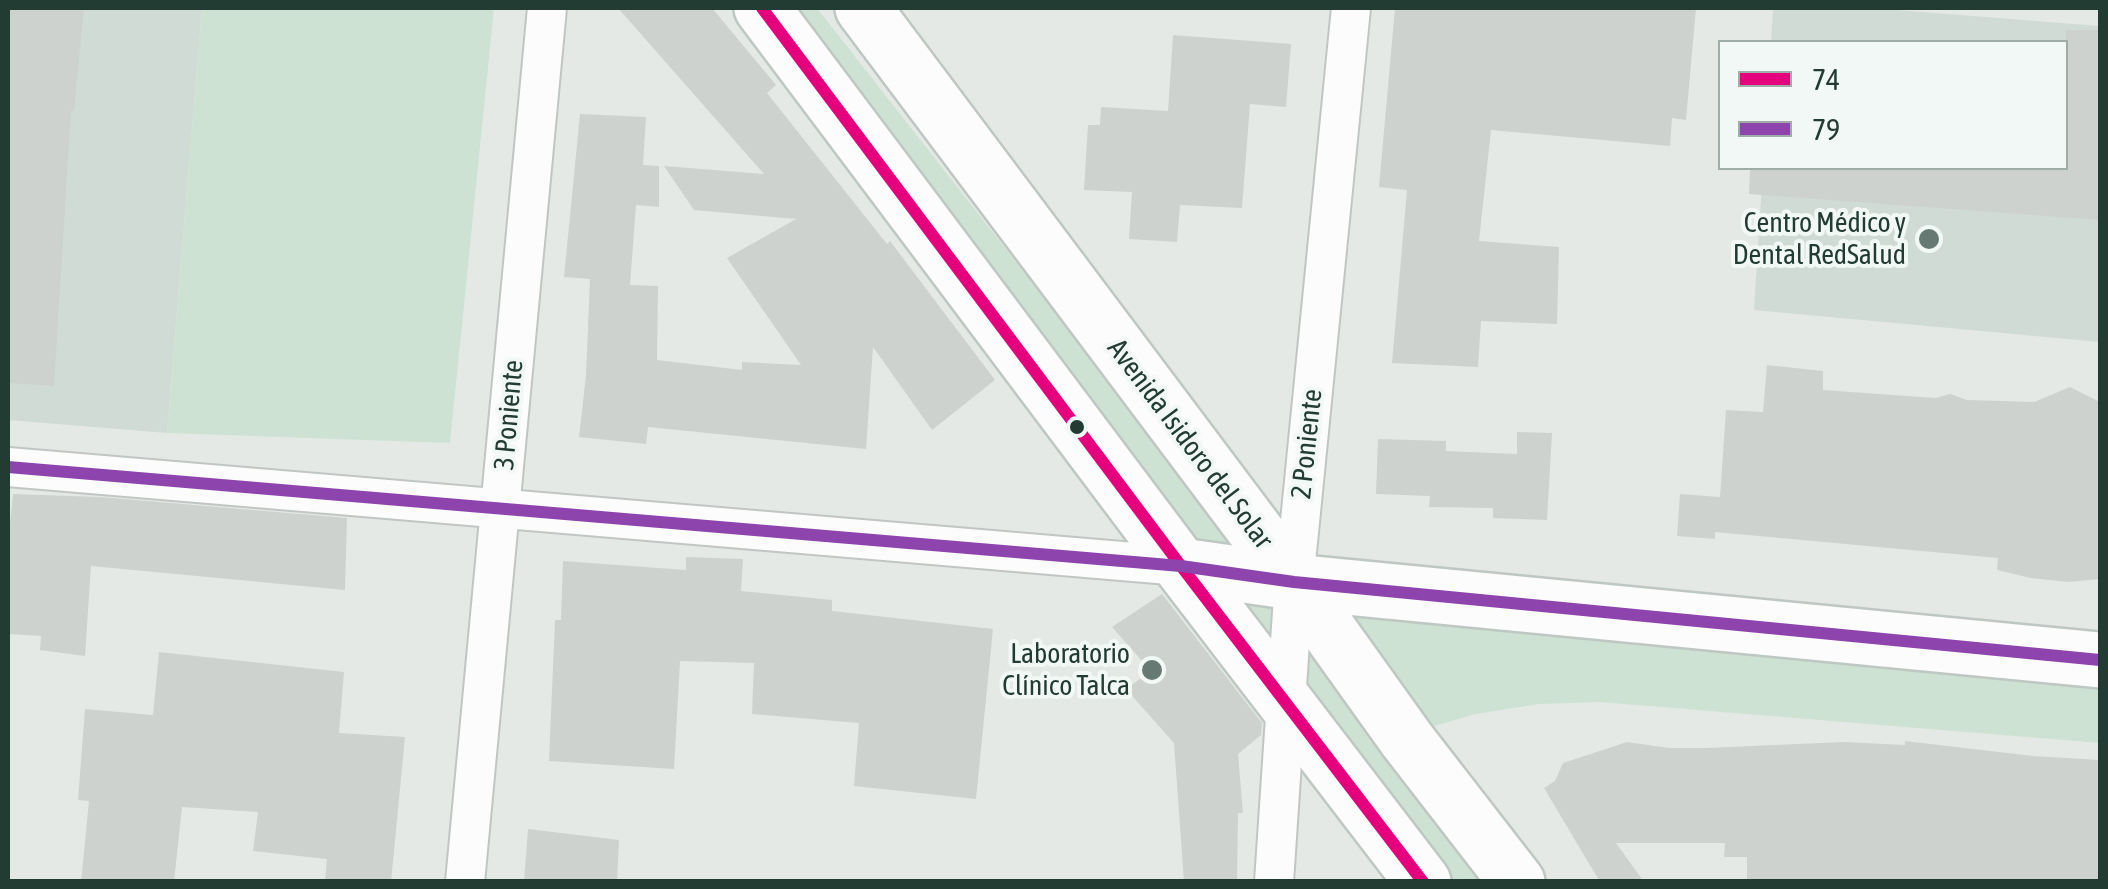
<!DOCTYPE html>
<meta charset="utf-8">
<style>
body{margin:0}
#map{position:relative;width:2108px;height:889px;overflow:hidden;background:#e4e9e6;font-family:"Asap Condensed",sans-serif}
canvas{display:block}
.frame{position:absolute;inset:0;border:10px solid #223c33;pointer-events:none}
.legend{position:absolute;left:1718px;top:40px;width:350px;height:130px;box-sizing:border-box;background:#f2f8f5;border:2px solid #9fada7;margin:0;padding:12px 18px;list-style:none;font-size:30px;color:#223c33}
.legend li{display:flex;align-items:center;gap:20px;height:50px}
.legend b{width:50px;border:2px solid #9fada7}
</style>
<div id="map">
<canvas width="2108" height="889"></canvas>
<div class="frame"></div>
<ul class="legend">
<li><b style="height:12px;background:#e5007d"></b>74</li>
<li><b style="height:12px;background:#8e44ad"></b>79</li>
</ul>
</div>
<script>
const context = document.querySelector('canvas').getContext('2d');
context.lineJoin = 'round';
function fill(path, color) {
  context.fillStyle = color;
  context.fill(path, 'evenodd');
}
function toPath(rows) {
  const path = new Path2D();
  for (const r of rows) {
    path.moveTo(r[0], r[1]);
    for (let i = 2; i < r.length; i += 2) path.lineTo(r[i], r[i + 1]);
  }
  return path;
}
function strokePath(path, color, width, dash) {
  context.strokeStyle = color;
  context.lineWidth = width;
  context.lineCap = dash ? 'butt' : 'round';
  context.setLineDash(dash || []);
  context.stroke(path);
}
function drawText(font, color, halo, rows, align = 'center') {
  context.font = font + ' "Asap Condensed",sans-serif';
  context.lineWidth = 8;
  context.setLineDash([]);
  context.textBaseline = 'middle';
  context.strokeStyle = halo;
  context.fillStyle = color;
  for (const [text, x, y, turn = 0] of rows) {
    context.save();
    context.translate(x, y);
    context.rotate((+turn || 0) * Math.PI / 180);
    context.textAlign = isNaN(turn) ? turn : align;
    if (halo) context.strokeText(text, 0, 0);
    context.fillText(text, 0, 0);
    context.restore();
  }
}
fill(toPath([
 [8,8,202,8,167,433,8,420],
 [1773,8,1872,8,2100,26,2100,342,1754,310,1763,168,2066,168,2066,42,1771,42]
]), '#d1dbd6');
fill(toPath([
 [202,8,494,8,450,443,167,433],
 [774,8,817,8,1273,590,1491,881,1444,881],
 [1348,603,2100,675,2100,743,1600,702,1539,704,1476,714,1427,728,1338,621]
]), '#cde2d2');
fill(toPath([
 [8,8,84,8,74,111,71,111,54,386,8,383],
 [618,8,712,8,776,85,767,93,887,244,890,241,995,380,932,430,873,347,866,449,648,427,646,444,579,437,586,375,590,279,564,277,580,114,646,117,643,165,659,166,659,207,636,205,630,285,658,286,657,360,742,370,742,362,801,365,727,258,796,219,694,210,664,166,764,174],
 [1395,8,1696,8,1686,120,1672,118,1670,146,1491,130,1479,241,1559,247,1557,324,1481,321,1478,367,1392,363,1407,190,1379,187],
 [2066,30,2100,30,2100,220,1749,194,1750,168,2066,168],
 [1173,35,1291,44,1286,107,1250,104,1242,208,1180,205,1177,242,1129,239,1132,192,1084,190,1088,125,1100,125,1101,107,1168,111],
 [1767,365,1823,371,1823,390,1935,398,1950,394,1967,400,2034,402,2070,387,2100,402,2100,579,2068,582,2031,578,1997,570,1998,558,1715,532,1715,539,1677,536,1680,494,1720,497,1726,410,1763,412],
 [1517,432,1552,433,1547,520,1493,518,1493,508,1429,507,1430,496,1376,494,1378,439,1446,441,1446,451,1517,454],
 [13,494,100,497,347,518,345,590,91,566,85,656,40,650,41,636,8,634,8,542],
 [686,557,743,559,741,591,832,600,832,611,993,629,976,799,854,786,859,723,752,714,754,663,680,661,674,769,549,761,555,620,561,620,563,561,686,570],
 [1162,594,1262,723,1261,735,1238,754,1243,813,1238,813,1237,882,1184,882,1174,743,1126,689,1151,671,1112,627],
 [159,652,344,672,339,733,405,737,391,882,325,882,327,859,253,851,258,812,182,807,174,882,81,882,89,801,78,800,85,709,153,715],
 [1905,741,2033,756,2100,760,2100,882,1747,882,1747,857,1724,857,1725,843,1616,843,1644,882,1600,882,1544,788,1555,781,1563,763,1627,742,1669,748,1706,748,1844,742,1905,745],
 [528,829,619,840,617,882,524,882]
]), '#cdd2cf');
const street = toPath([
 [8,467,1181,566],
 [465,882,547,8],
 [1274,882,1294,582,1351,8]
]);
const secondary = toPath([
 [762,8,1181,566,1423,882],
 [863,8,1294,582,1407,740,1517,882],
 [1181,566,1294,582,2100,660]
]);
strokePath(street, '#c1c6c3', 42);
strokePath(secondary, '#bfc7c3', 60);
strokePath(street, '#fbfcfb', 38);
strokePath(secondary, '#fbfcfb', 55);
strokePath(toPath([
 [762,8,1181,566,1423,882]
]), '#e5007d', 12);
strokePath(toPath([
 [8,467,1181,566,1294,582,2100,660]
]), '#8e44ad', 12);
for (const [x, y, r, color] of [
 [1929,239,12,"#667972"],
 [1077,427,9,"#223c33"],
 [1152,670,12,"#667972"]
]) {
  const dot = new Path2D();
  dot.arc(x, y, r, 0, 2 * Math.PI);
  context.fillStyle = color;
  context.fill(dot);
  strokePath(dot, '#f2f8f5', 4);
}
drawText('28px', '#223c33', '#f2f8f5', [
 ["Centro Médico y",1906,223],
 ["Dental RedSalud",1906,255],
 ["Laboratorio",1130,654],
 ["Clínico Talca",1130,686]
], 'right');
drawText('28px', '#223c33', '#f2f8f5', [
 ["3 Poniente",509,415,-85],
 ["Avenida Isidoro del Solar",1190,444,53],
 ["2 Poniente",1307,444,-84]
]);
</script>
